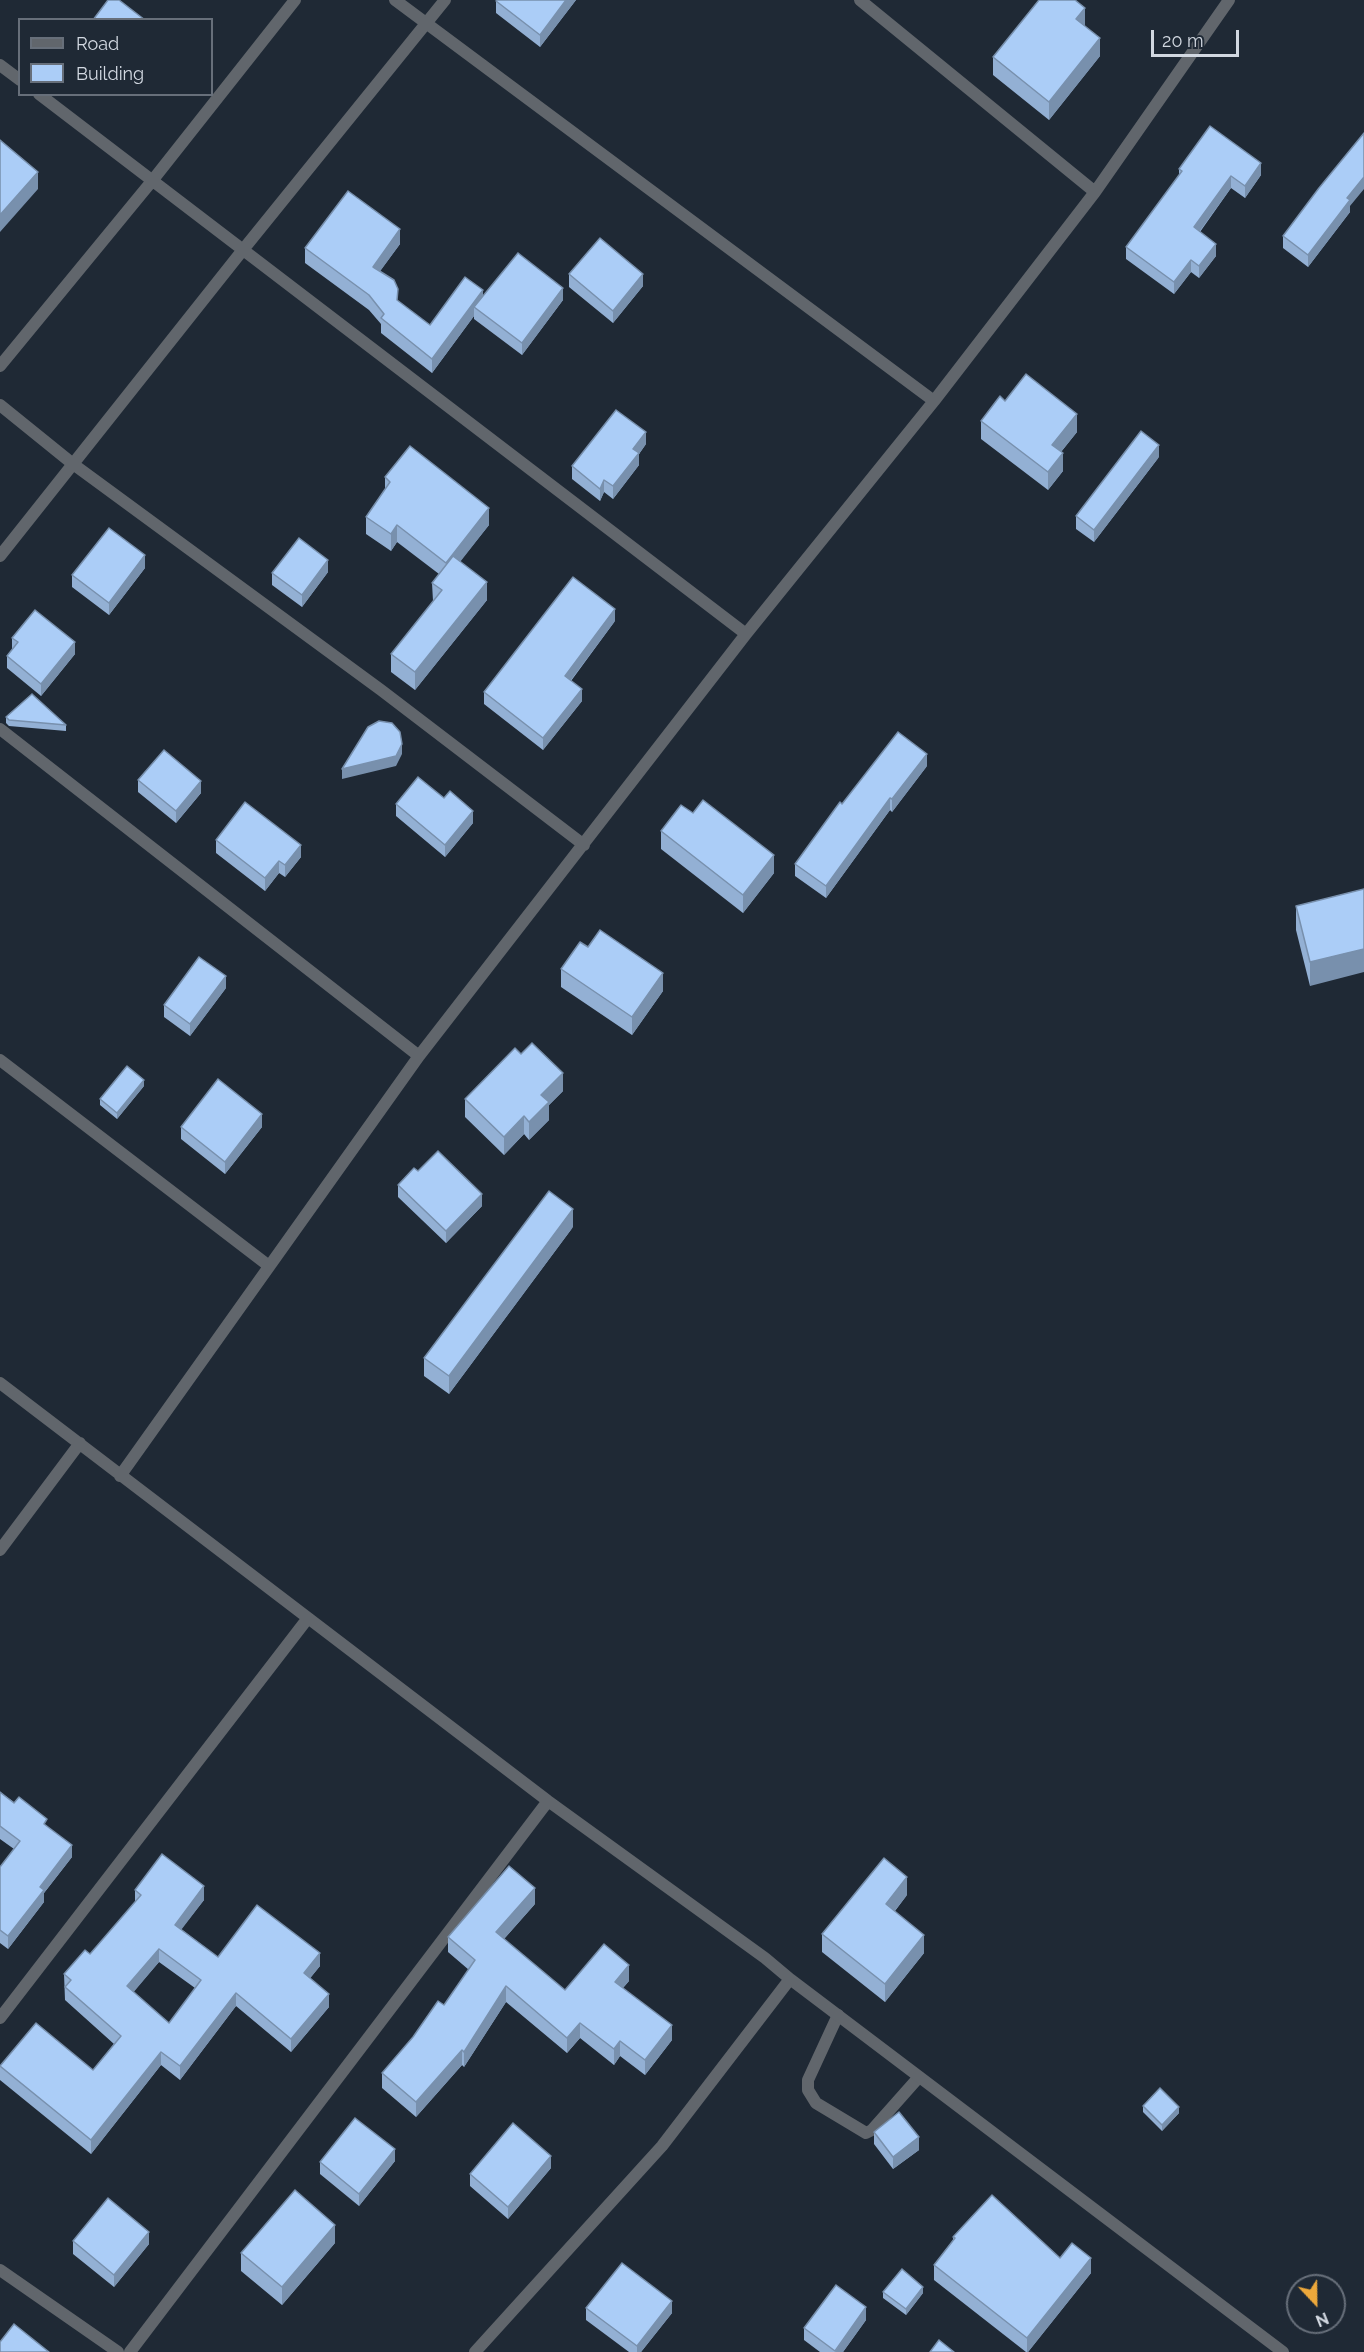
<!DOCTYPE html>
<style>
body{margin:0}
#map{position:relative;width:1364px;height:2352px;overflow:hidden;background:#1f2935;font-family:Raleway,sans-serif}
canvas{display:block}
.legend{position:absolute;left:18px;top:18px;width:195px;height:78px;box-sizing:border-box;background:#1f2935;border:2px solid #676f7a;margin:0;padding:8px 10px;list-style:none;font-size:18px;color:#d2d8e1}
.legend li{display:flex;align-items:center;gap:12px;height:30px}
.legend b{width:30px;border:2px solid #676f7a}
.north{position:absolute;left:1286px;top:2274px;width:60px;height:60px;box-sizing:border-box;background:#1f2935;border:2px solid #676f7a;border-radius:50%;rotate:158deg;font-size:16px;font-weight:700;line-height:24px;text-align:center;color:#d2d8e1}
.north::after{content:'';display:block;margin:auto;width:21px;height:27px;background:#eda83b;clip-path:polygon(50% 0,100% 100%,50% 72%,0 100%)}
.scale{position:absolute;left:1151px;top:30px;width:88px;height:27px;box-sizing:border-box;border:3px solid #d2d8e1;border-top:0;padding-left:8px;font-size:18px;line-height:21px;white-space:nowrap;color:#d2d8e1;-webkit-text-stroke:4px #1f2935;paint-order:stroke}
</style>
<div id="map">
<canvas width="1364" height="2352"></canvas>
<ul class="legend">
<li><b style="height:8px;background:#61666c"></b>Road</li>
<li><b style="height:16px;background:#abcdf7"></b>Building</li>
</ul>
<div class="north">N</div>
<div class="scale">20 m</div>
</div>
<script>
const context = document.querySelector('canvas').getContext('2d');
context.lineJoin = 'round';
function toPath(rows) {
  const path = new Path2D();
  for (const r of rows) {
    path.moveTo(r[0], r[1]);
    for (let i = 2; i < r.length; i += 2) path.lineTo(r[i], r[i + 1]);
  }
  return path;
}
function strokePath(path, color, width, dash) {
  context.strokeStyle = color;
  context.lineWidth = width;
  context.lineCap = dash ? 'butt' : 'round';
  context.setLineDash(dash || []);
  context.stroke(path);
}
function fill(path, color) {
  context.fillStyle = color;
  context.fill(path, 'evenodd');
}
strokePath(toPath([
 [838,2015,808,2080,808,2090,816,2103,866,2133,872,2130,919,2077]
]), '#61666c', 12);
strokePath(toPath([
 [395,0,934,401],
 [860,0,1095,192],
 [0,65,20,80],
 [39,94,746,634],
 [0,366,152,181,295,0],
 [0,405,73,464,381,690,584,845],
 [0,556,242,251,445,0],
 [0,729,419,1056],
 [0,1060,269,1266],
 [0,1383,548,1801,765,1958,790,1979,1283,2352],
 [120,1476,419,1056,746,634,934,401,1095,192,1229,0],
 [0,1550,80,1443],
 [0,2018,308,1618],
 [0,2270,118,2352],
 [130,2352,548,1801],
 [475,2352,662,2146,790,1979]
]), '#61666c', 12);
fill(toPath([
 [576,0,540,47,496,13,496,1],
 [1085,26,1100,56,1049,120,993,75,993,57],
 [1179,169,1261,175,1245,198,1231,188,1200,232,1216,256,1199,278,1191,272,1174,294,1126,259,1126,247,1179,175],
 [1350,206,1350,212,1308,267,1283,248,1283,236],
 [400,244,380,271,398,301,430,325,483,297,563,300,522,355,474,319,474,316,432,373,381,333,381,324,369,310,305,263,305,248],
 [569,274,643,286,613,323,569,287],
 [1005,401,1077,432,1061,452,1063,471,1048,490,981,439,981,421],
 [646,444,639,454,639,465,613,499,604,492,600,501,572,479,572,466],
 [1159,457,1094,542,1076,529,1076,516],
 [385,477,489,525,460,561,487,600,415,690,391,672,391,654,433,601,432,583,439,574,397,542,391,551,366,534,366,517,385,489],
 [145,568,109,615,72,587,72,575],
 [328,572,302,607,272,585,272,573],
 [615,621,571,681,582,701,543,750,484,704,484,692],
 [12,638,75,654,41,696,7,668,7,656,12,650],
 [6,717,66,725,66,731,9,726,6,723],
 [927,766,892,812,890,810,826,898,795,876,795,864,842,804],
 [138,780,201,793,176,823,138,792],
 [444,798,473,823,445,857,396,816,396,804],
 [693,813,774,873,743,913,661,849,661,831],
 [216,840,301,857,285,877,279,873,265,891,216,853],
 [1364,889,1310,986,1296,930,1296,906],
 [588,947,663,991,632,1035,561,987,561,969],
 [226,988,190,1036,164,1017,164,1005],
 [521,1054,563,1091,549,1105,549,1120,529,1140,524,1134,504,1155,465,1117,465,1099],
 [144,1086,117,1119,100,1105,100,1099],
 [181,1127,262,1127,225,1174,181,1139],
 [418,1171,482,1206,446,1243,398,1197,398,1185],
 [573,1227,449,1394,424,1376,424,1358],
 [0,1792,47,1826,72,1857,44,1893,44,1902,8,1949,0,1943,0,1867,14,1849,0,1839],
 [135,1890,204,1900,181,1929,218,1957,320,1966,310,1978,329,2007,291,2052,236,2006,180,2080,161,2065,91,2154,0,2080,0,2066,93,2070,114,2044,65,2000,64,1974,90,1954,135,1903],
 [159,1962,195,1988,169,2023,133,1992],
 [907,1895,895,1911,924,1953,885,2002,822,1952,822,1934],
 [535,1904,504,1939,565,1990,629,1981,623,1988,672,2040,645,2075,620,2056,614,2065,580,2038,567,2053,506,2002,464,2067,462,2065,416,2117,382,2088,382,2073,444,2005,469,1970,448,1952,448,1937],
 [1143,2106,1179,2113,1162,2131,1143,2112],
 [874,2132,919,2150,893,2169,874,2144],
 [395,2161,359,2206,320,2174,320,2162],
 [551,2168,508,2219,470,2186,470,2174],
 [953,2237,1060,2258,1091,2273,1028,2352,1026,2352,934,2280,934,2265,953,2240],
 [73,2241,149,2244,114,2287,73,2254],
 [335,2243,282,2305,241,2271,241,2253],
 [883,2292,923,2293,906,2315,883,2298],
 [586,2308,672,2313,641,2352,629,2352,586,2320],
 [866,2320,843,2352,820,2352,804,2340,804,2328]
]), '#93b0d4');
fill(toPath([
 [566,0,576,0,540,47,540,35],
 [1085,8,1085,26,1076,19],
 [1100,38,1100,56,1049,120,1049,102],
 [1261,163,1261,175,1245,198,1245,186],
 [38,172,38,189,0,232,0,215],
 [1231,176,1231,188,1194,239,1194,227],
 [1364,177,1364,189,1350,206,1350,212,1308,267,1308,255,1347,198],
 [400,229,400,244,373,281,373,267],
 [1216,244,1216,256,1199,278,1199,266],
 [1191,260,1191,272,1174,294,1174,282],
 [643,274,643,286,613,323,613,311],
 [563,288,563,300,522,355,522,343],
 [483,290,483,305,474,307,474,316,432,373,432,359],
 [1077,414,1077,432,1052,463,1052,445],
 [646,432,646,444,639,454,639,465,613,499,613,486,633,449],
 [1159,445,1159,457,1094,542,1094,530],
 [1063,453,1063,471,1048,490,1048,472],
 [604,480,604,492,600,501,600,489],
 [489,508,489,525,446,580,446,563],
 [397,525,397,542,391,551,391,534],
 [145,555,145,568,109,615,109,603],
 [328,560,328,572,302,607,302,595],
 [487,582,487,600,415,690,415,672],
 [615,609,615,621,565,688,565,676],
 [75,642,75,654,41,696,41,684],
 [582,689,582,701,543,750,543,738],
 [402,744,402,754,396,766,342,779,342,769],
 [927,754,927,766,892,812,892,799],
 [201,781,201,793,176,823,176,811],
 [890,798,890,810,826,898,826,886],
 [473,811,473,823,445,857,445,845],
 [301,845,301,857,285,877,285,865],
 [774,855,774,873,743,913,743,895],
 [279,861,279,873,265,891,265,878],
 [1364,949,1364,972,1310,986,1310,962],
 [663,973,663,991,632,1035,632,1017],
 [226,976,226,988,190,1036,190,1024],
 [563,1073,563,1091,549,1105,549,1120,529,1140,529,1122,541,1095],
 [144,1080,144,1086,117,1119,117,1113],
 [262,1114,262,1127,225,1174,225,1162],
 [524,1116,524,1134,504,1155,504,1137],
 [482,1194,482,1206,446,1243,446,1231],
 [573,1209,573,1227,449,1394,449,1376],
 [72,1845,72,1857,44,1893,44,1902,8,1949,8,1936,40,1887],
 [907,1877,907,1895,886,1922,886,1904],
 [204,1886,204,1900,175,1938,175,1925],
 [535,1888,535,1904,496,1948,496,1932],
 [924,1935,924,1953,885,2002,885,1984],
 [159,1949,159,1962,127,2000,127,1986],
 [320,1953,320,1966,304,1986,304,1973],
 [629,1965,629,1981,615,1997,615,1982],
 [506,1986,506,2002,464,2067,464,2052],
 [236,1993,236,2006,180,2080,180,2066],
 [329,1994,329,2007,291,2052,291,2039],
 [580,2023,580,2038,567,2053,567,2038],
 [672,2025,672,2040,645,2075,645,2060],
 [620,2041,620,2056,614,2065,614,2049],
 [462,2050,462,2065,416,2117,416,2102],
 [161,2052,161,2065,91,2154,91,2140],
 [1179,2107,1179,2113,1162,2131,1162,2125],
 [919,2137,919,2150,893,2169,893,2157],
 [395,2149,395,2161,359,2206,359,2194],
 [551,2156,551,2168,508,2219,508,2207],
 [335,2225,335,2243,282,2305,282,2287],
 [149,2232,149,2244,114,2287,114,2275],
 [1091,2258,1091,2273,1028,2352,1027,2352,1027,2338],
 [923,2287,923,2293,906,2315,906,2309],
 [672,2301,672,2313,641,2352,637,2352,637,2346],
 [866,2307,866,2320,843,2352,835,2352]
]), '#7890ad');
const building = toPath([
 [108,0,119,0,145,20,93,20,108,0],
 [497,0,566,0,540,35,496,1,497,0],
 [1039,0,1075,0,1085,8,1076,19,1100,38,1049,102,993,57,1039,0],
 [1210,126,1261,163,1245,186,1231,176,1194,227,1216,244,1199,266,1191,260,1174,282,1126,247,1182,171,1179,169,1210,126],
 [1364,133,1364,177,1347,198,1350,200,1308,255,1283,236,1319,188,1364,133],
 [0,140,38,172,0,215,0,140],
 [348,191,400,229,373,267,394,280,398,289,397,300,430,325,465,277,483,290,432,359,381,318,384,314,369,295,305,248,348,191],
 [600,238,643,274,613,311,569,274,600,238],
 [518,253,563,288,522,343,474,307,518,253],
 [1026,374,1077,414,1052,445,1063,453,1048,472,981,421,1000,396,1005,401,1026,374],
 [616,410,646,432,633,449,639,453,613,486,604,480,600,489,572,466,616,410],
 [1141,431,1159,445,1094,530,1076,516,1141,431],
 [410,446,489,508,446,563,397,525,391,534,366,517,390,482,385,477,410,446],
 [109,528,145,555,109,603,72,575,109,528],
 [299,538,328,560,302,595,272,573,299,538],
 [453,556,487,582,415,672,391,654,442,590,432,583,453,556],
 [573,577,615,609,565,676,582,689,543,738,484,692,573,577],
 [35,610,75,642,41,684,7,656,18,642,12,638,35,610],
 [32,694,66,725,9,720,6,717,32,694],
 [379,721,392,723,400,732,402,744,396,756,342,769,368,727,379,721],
 [898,732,927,754,892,799,890,798,826,886,795,864,840,802,842,804,898,732],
 [164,750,201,781,176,811,138,780,164,750],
 [418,777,444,798,450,791,473,811,445,845,396,804,418,777],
 [703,800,774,855,743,895,661,831,681,805,693,813,703,800],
 [245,802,301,845,285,865,279,861,265,878,216,840,245,802],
 [1364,889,1364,949,1310,962,1296,906,1364,889],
 [600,930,663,973,632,1017,561,969,580,942,588,947,600,930],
 [199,957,226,976,190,1024,164,1005,199,957],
 [532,1043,563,1073,541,1095,549,1102,529,1122,524,1116,504,1137,465,1099,515,1048,521,1054,532,1043],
 [127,1066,144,1080,117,1113,100,1099,127,1066],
 [218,1079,262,1114,225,1162,181,1127,218,1079],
 [438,1151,482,1194,446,1231,398,1185,414,1168,418,1171,438,1151],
 [549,1191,573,1209,449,1376,424,1358,549,1191],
 [0,1792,14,1803,19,1797,47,1819,44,1824,72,1845,40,1887,44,1890,8,1936,0,1930,0,1867,20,1841,0,1826,0,1792],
 [162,1854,204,1886,175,1925,218,1957,257,1905,320,1953,304,1973,329,1994,291,2039,236,1993,180,2066,161,2052,91,2140,0,2066,36,2023,93,2070,121,2036,65,1987,71,1980,64,1974,85,1950,90,1954,141,1895,135,1890,162,1854],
 [159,1949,201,1980,169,2023,127,1986,159,1949],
 [884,1858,907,1877,886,1904,924,1935,885,1984,822,1934,884,1858],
 [509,1866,535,1888,496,1932,565,1990,604,1944,629,1965,615,1982,672,2025,645,2060,620,2041,614,2049,580,2023,567,2038,506,1986,464,2052,462,2050,416,2102,382,2073,413,2037,438,2001,444,2005,475,1960,448,1937,509,1866],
 [1160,2088,1179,2107,1162,2125,1143,2106,1160,2088],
 [899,2112,919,2137,893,2157,874,2132,899,2112],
 [355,2118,395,2149,359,2194,320,2162,355,2118],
 [513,2123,551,2156,508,2207,470,2174,513,2123],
 [295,2190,335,2225,282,2287,241,2253,295,2190],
 [992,2195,1060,2258,1072,2243,1091,2258,1027,2338,934,2265,955,2238,953,2237,992,2195],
 [108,2198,149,2232,114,2275,73,2241,108,2198],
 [622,2263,672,2301,637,2346,586,2308,622,2263],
 [902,2269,923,2287,906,2309,883,2292,902,2269],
 [836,2285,866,2307,835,2351,804,2328,836,2285],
 [14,2324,49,2352,0,2352,0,2342,14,2324],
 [939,2340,954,2352,930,2352,939,2340]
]);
fill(building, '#abcdf7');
strokePath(building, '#7890ad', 1.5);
</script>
